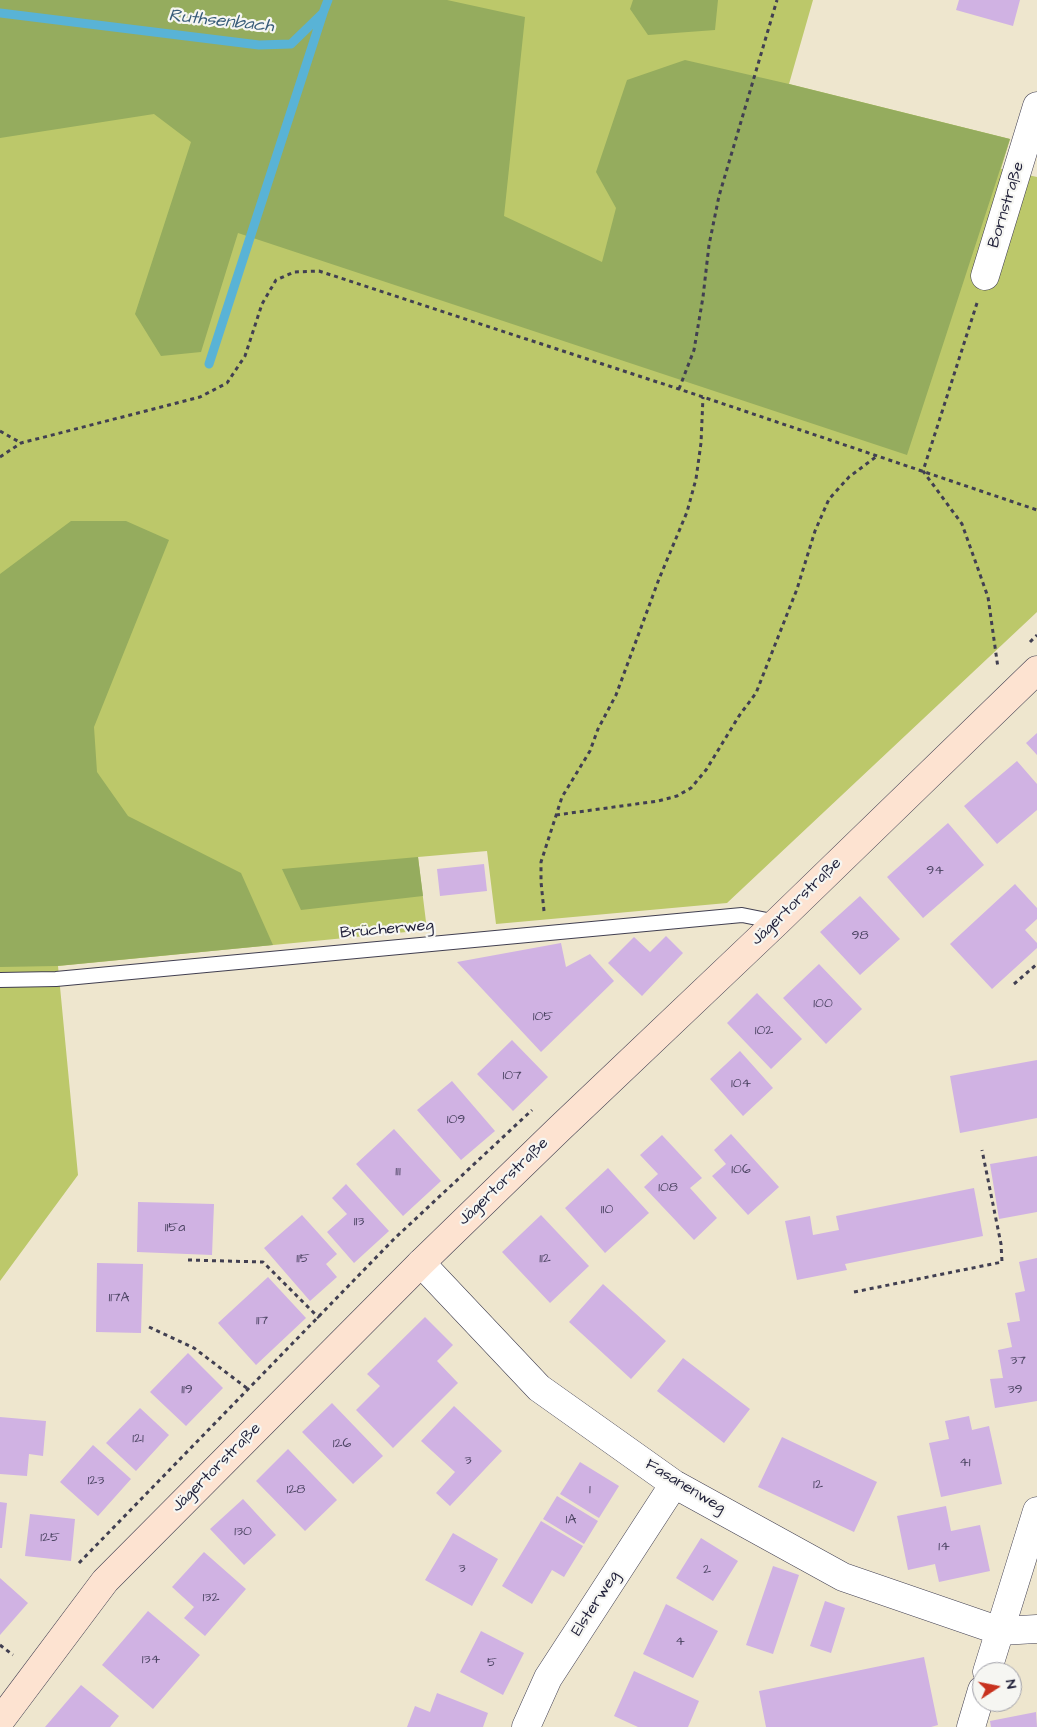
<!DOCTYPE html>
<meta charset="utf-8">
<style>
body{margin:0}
#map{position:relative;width:1037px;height:1727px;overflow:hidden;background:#eee6ce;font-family:"Architects Daughter",sans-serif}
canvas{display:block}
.north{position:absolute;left:972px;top:1662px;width:50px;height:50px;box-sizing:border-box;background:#f6f6f2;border:1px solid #a1a1a9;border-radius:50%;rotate:79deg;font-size:14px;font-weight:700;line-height:20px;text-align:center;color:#22223b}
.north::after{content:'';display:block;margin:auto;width:18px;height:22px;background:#c8321e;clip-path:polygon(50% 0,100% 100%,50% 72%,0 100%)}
</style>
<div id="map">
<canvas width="1037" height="1727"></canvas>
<div class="north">N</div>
</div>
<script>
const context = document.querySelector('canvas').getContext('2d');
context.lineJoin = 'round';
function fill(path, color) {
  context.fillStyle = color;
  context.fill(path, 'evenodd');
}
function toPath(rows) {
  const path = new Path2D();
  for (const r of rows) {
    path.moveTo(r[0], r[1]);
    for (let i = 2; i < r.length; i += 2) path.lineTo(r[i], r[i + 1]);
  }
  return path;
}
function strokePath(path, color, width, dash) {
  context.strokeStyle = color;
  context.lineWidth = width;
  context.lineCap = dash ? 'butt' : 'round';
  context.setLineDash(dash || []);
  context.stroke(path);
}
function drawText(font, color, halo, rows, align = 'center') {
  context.font = font + ' "Architects Daughter",sans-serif';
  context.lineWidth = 4.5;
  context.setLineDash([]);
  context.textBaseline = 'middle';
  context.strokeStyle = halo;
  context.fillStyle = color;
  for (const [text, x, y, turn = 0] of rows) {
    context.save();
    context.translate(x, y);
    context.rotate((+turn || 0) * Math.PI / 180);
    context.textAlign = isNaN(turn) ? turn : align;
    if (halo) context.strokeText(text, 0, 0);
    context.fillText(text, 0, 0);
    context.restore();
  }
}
fill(toPath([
 [0,0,813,0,789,84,1010,139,1001,169,1037,177,1037,612,727,903,496,924,487,851,418,857,427,930,58,966,78,1175,0,1281]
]), '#bcc86a');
fill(toPath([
 [0,0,447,0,525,17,504,216,602,262,616,208,596,172,627,80,685,60,789,84,1010,139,907,455,238,233,201,352,161,356,135,314,191,142,154,114,0,138],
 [633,0,718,0,715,30,648,35,630,9],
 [71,521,126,521,169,540,94,727,97,772,128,816,241,873,273,945,57,966,0,967,0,574],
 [418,857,423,896,301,910,282,869]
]), '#95ac5e');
strokePath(toPath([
 [0,13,259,45,291,44,323,13,328,0],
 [209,364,323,13]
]), '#59b3d6', 9);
fill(toPath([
 [959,0,1020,0,1013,26,956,10],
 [1037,733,1037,755,1026,743],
 [1017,761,1037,784,1037,810,997,844,964,806],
 [948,823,984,865,923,918,887,877],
 [484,864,487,891,440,896,437,869],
 [1015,884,1037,908,1037,919,1025,930,1037,943,1037,948,992,989,950,944],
 [860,896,900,939,860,975,820,932],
 [666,936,683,953,642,996,608,963,634,937,650,952],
 [561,943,566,967,590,954,614,981,541,1052,457,962],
 [819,964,862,1009,826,1044,783,998],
 [757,993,802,1039,771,1069,727,1023],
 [512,1040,548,1077,513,1111,477,1074],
 [740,1051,773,1088,743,1116,710,1079],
 [1037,1060,1037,1118,960,1133,950,1076],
 [452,1081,495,1131,461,1160,417,1110],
 [394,1129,441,1181,403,1216,356,1164],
 [731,1134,779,1187,748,1215,712,1176,726,1164,714,1150],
 [662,1135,702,1178,690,1188,717,1218,694,1240,644,1187,658,1174,640,1155],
 [1037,1156,1037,1212,999,1219,990,1164],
 [608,1168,649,1213,605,1253,565,1208],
 [346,1184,389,1231,354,1263,327,1232,347,1214,332,1198],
 [974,1188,983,1236,845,1264,847,1270,797,1280,785,1221,810,1216,813,1235,839,1230,836,1216],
 [138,1202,214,1204,212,1255,137,1252],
 [302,1215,337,1254,326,1264,337,1277,310,1301,264,1248],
 [541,1215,589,1266,550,1303,502,1252],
 [1037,1258,1037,1401,995,1408,990,1379,1003,1378,998,1350,1012,1347,1007,1323,1020,1321,1015,1293,1025,1291,1019,1262],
 [97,1263,143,1264,141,1333,96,1332],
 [268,1277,306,1318,256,1365,218,1323],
 [603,1284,666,1341,631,1379,569,1322],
 [425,1317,453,1345,437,1361,458,1383,393,1448,356,1410,380,1386,367,1374],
 [188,1353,223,1388,186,1426,150,1392],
 [683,1358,750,1409,724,1443,657,1391],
 [332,1403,383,1456,353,1484,302,1432],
 [454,1406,502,1451,450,1506,436,1493,455,1472,421,1441],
 [140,1408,169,1435,136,1471,106,1443],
 [969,1416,972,1430,989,1426,1002,1484,941,1497,929,1443,949,1439,945,1421],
 [0,1417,46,1421,43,1456,29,1454,27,1476,0,1474],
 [782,1437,877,1482,854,1532,758,1487],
 [93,1445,131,1479,98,1516,60,1482],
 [288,1449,337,1500,305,1531,256,1481],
 [580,1462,619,1486,599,1518,560,1494],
 [557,1496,598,1521,584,1544,543,1519],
 [243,1499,276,1535,244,1565,210,1529],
 [0,1502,7,1503,2,1548,0,1548],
 [946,1506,951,1531,980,1525,990,1571,939,1582,935,1564,908,1570,897,1516],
 [30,1514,75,1519,71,1561,25,1556],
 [541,1521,583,1546,564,1577,552,1570,532,1604,502,1586],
 [453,1533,498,1559,472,1606,425,1580],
 [701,1538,738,1561,713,1601,676,1578],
 [204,1552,246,1589,205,1636,184,1618,194,1607,172,1587],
 [773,1566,799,1575,773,1654,746,1645],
 [0,1578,28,1603,0,1635],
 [825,1601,845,1608,831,1653,810,1646],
 [666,1604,718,1631,693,1678,643,1654],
 [148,1611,200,1655,153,1709,102,1665],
 [481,1631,524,1653,503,1695,460,1672],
 [924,1657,938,1725,931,1727,766,1727,759,1691],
 [634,1671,699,1701,688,1727,638,1727,614,1716],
 [81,1685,119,1716,110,1727,45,1727],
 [437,1693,488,1713,483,1727,407,1727,415,1706,430,1712],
 [1036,1712,1037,1727,991,1727,990,1721]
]), '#d0b2e3');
const lane = toPath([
 [0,980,56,979,742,915,777,922]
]);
const street = toPath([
 [985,276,1037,106],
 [421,1263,539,1388,674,1484,843,1577,1000,1631,1037,1629],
 [987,1672,1037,1511],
 [526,1727,548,1678,674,1484],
 [971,1727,982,1690]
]);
const secondary = toPath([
 [0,1721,105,1581,421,1263,558,1130,777,922,1037,670]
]);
strokePath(lane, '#413f51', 16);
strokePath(street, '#413f51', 29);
strokePath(secondary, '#413f51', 29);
strokePath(toPath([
 [977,303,923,471,962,524,988,597,998,668],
 [679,389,694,350,703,297,709,245,719,196,777,0],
 [0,431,21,443],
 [0,457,21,443,200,397,227,383,245,356,262,304,276,280,294,272,319,271,703,397,1037,510],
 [1030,642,1037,635],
 [556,815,658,801,677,796,691,788,706,770,739,716,756,693,797,589,815,531,829,499,849,477,877,456],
 [544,911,541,882,541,862,562,797,590,751,598,729,616,695,659,579,687,512,696,479,701,443,703,397],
 [1014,984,1037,964],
 [188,1260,263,1262,319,1318],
 [854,1292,1002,1262,1001,1244,982,1150],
 [149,1327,194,1348,248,1389],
 [79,1563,394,1239,532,1110],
 [0,1645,13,1655]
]), '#413f51', 3, [4, 4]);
strokePath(lane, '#fff', 14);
strokePath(street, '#fff', 28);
strokePath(secondary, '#fde3d1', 28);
drawText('14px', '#4e4665', null, [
 ["94",935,871],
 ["98",860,936],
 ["100",823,1004],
 ["105",543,1017],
 ["102",764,1031],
 ["107",512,1076],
 ["104",741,1084],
 ["109",456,1120],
 ["106",741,1170],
 ["111",398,1172],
 ["108",668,1188],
 ["110",607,1210],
 ["113",359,1222],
 ["115a",175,1228],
 ["115",303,1259],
 ["112",545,1259],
 ["117A",119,1298],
 ["117",262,1321],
 ["37",1018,1361],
 ["119",187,1390],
 ["39",1015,1390],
 ["121",138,1439],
 ["126",342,1444],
 ["3",468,1461],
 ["41",965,1463],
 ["123",96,1481],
 ["12",818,1485],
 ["128",296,1490],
 ["1",590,1490],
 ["1A",571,1520],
 ["130",243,1532],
 ["125",50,1538],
 ["14",944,1547],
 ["3",462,1569],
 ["2",707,1570],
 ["132",211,1598],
 ["4",680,1642],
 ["134",151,1660],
 ["5",492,1663]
]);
drawText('16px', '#22223b', '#f6f6f2', [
 ["Bornstraße",1007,205,-73],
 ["Jägertorstraße",797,902,-44],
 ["Brücherweg",387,930,-5],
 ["Jägertorstraße",504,1182,-44],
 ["Jägertorstraße",217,1468,-45],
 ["Fasanenweg",685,1487,31],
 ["Elsterweg",596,1604,-57]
]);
drawText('italic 18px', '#385c79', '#f6f6f2', [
 ["Ruthsenbach",221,22,6]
]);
</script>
